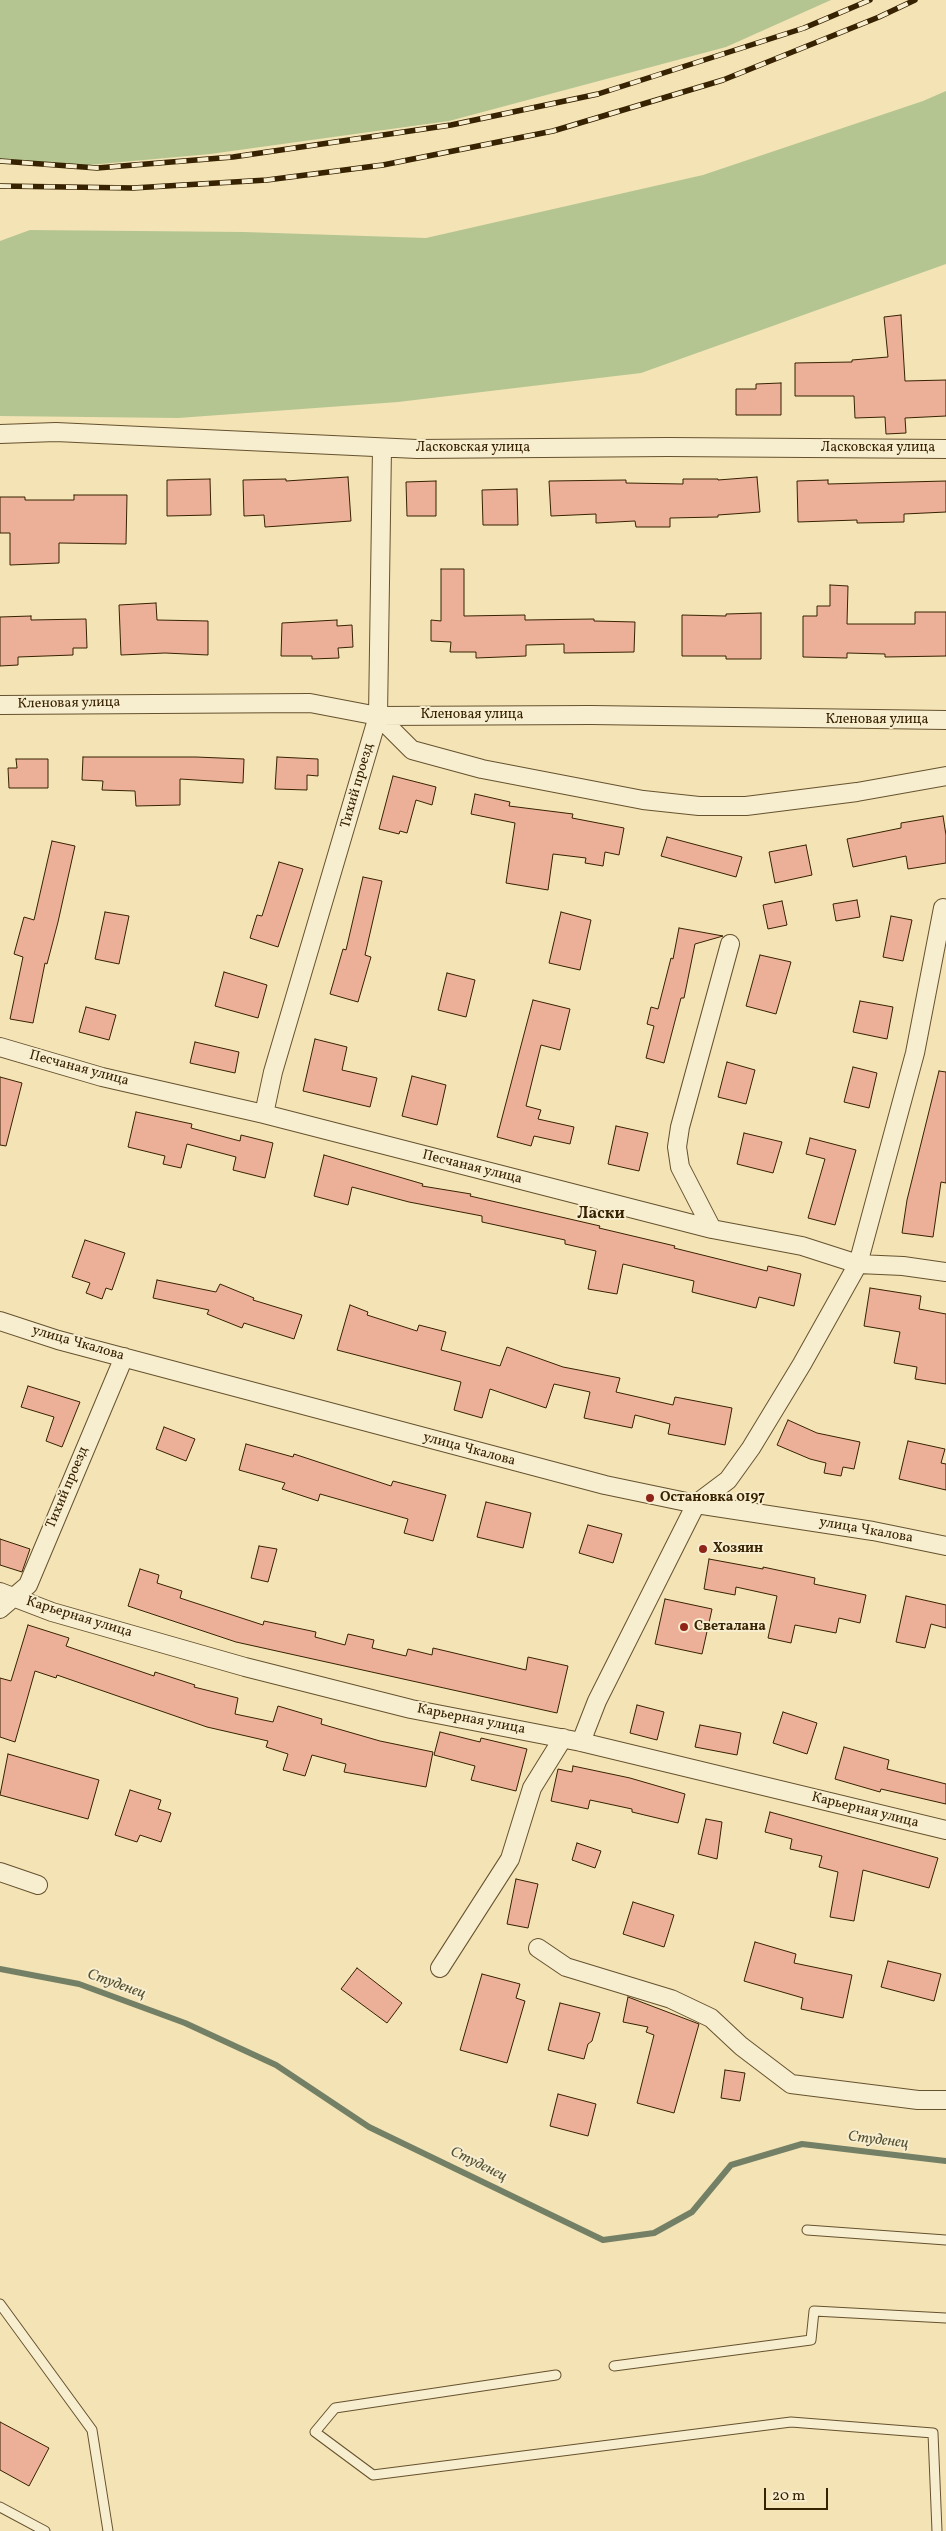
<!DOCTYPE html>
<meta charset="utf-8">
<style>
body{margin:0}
#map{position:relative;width:946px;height:2531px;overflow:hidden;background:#f3e3b5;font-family:Vollkorn,serif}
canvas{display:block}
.scale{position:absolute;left:764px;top:2488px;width:64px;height:22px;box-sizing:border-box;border:2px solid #372201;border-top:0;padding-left:6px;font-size:15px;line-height:18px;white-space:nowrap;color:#372201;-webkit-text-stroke:4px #f7edcf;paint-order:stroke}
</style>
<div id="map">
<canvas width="946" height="2531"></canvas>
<div class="scale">20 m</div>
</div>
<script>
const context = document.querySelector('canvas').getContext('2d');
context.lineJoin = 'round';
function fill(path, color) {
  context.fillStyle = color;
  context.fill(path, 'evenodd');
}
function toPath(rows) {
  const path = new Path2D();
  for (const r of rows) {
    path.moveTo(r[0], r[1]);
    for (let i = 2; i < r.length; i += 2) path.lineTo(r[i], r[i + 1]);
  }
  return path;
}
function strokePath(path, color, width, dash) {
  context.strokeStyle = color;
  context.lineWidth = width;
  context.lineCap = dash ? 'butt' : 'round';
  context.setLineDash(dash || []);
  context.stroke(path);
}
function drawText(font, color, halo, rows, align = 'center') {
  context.font = font + ' Vollkorn,serif';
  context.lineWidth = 4;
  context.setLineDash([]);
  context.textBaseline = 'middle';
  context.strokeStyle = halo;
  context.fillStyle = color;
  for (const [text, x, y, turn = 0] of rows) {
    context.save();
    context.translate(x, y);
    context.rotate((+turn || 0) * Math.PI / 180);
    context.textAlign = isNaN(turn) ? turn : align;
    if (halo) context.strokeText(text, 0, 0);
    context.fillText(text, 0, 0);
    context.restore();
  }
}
fill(toPath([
 [0,0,831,0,726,47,449,121,210,154,78,166,0,164],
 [946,91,946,264,641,373,398,402,178,418,0,416,0,241,30,230,244,232,426,238,703,175,923,101]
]), '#b4c592');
strokePath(toPath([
 [0,1969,79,1984,185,2023,276,2065,369,2127,603,2240,654,2233,692,2212,731,2165,802,2144,946,2161]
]), '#748066', 6);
const building = toPath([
 [901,315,905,381,946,380,946,416,905,418,906,433,886,434,885,417,855,418,854,396,795,396,795,363,852,362,852,360,888,357,884,317,901,315],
 [781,383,781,415,736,415,736,389,756,389,756,384,781,383],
 [348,477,351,521,265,527,264,515,244,516,243,480,286,479,286,481,348,477],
 [757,477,760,512,718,515,718,517,670,518,670,527,636,527,635,521,596,523,596,514,551,516,549,481,626,480,626,483,683,484,683,479,718,479,718,480,757,477],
 [210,479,211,515,167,516,167,480,210,479],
 [828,480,828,484,946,481,946,512,904,514,904,522,857,523,857,520,798,522,797,481,828,480],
 [436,481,436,516,407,516,406,482,436,481],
 [517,489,518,525,483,525,482,490,517,489],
 [74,495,127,495,126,544,59,543,59,563,10,565,10,533,0,533,0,497,25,497,25,500,74,500,74,495],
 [441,569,464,569,464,616,525,615,525,620,594,619,594,621,635,622,634,652,564,653,564,644,526,645,526,656,476,658,476,652,450,652,451,642,431,641,431,620,441,621,441,569],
 [830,585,848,586,847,624,915,624,915,612,946,612,946,656,885,657,885,654,847,653,847,658,803,657,803,616,817,616,817,606,830,606,830,585],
 [156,603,157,620,208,621,208,655,165,653,121,655,119,605,156,603],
 [761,613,761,659,726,659,726,656,682,656,682,615,726,616,726,614,761,613],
 [31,616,31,620,86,619,87,648,73,648,73,655,18,657,18,665,0,666,0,617,31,616],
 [337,620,337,626,352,625,353,647,338,648,339,658,312,659,312,656,281,656,282,623,337,620],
 [83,757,196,757,244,759,243,783,180,779,180,805,136,806,135,791,102,790,103,781,82,780,83,757],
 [277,757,318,759,318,776,307,775,307,790,275,789,277,757],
 [16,759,48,759,48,788,9,788,8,768,17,768,16,759],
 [393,776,436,787,432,805,416,800,407,833,400,831,399,834,379,829,393,776],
 [475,794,510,802,509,806,573,814,572,818,624,828,619,855,605,852,603,866,585,863,586,858,553,854,548,890,506,883,515,823,471,814,475,794],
 [943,816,946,835,946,863,908,869,906,856,853,867,847,839,901,828,901,823,943,816],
 [667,837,742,857,736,877,661,856,667,837],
 [52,841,75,846,58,922,47,964,45,963,33,1023,10,1019,23,957,14,954,24,917,34,920,52,841],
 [806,845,812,875,775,883,769,852,806,845],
 [279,862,303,869,278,947,250,938,257,915,262,916,279,862],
 [363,877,382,881,365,955,371,957,358,1002,330,994,343,949,346,950,363,877],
 [857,900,860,917,836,921,833,904,857,900],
 [782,901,787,925,768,929,763,905,782,901],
 [105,912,129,916,119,964,95,959,105,912],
 [561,912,591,920,580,970,549,963,561,912],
 [891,916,912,920,903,961,883,957,891,916],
 [679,928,723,936,695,944,684,998,681,998,664,1063,646,1058,654,1026,647,1024,651,1007,658,1009,671,958,673,959,679,928],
 [760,955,791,962,776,1014,746,1006,760,955],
 [224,972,267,985,258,1018,215,1006,224,972],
 [447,973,475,980,466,1017,438,1010,447,973],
 [533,1000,570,1009,560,1050,541,1045,526,1106,541,1110,538,1119,574,1127,570,1144,534,1136,531,1146,497,1137,533,1000],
 [860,1001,893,1007,887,1039,853,1032,860,1001],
 [86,1007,116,1015,109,1040,79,1032,86,1007],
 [315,1039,347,1047,342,1070,377,1078,370,1107,303,1091,315,1039],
 [195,1042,239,1052,235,1073,190,1063,195,1042],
 [727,1062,755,1070,746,1104,718,1097,727,1062],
 [853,1067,877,1073,869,1108,844,1102,853,1067],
 [939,1071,946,1072,946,1183,941,1182,933,1237,902,1233,907,1200,939,1071],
 [412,1076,446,1085,437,1125,402,1116,412,1076],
 [0,1077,22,1083,6,1146,0,1145,0,1077],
 [136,1112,192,1124,191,1128,240,1141,241,1135,273,1143,265,1178,233,1170,236,1157,187,1144,181,1168,163,1164,165,1156,128,1147,136,1112],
 [616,1126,648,1133,639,1171,608,1164,616,1126],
 [744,1133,782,1142,773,1173,737,1164,744,1133],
 [810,1138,856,1150,835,1225,808,1218,825,1159,806,1154,810,1138],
 [324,1155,423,1184,422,1186,471,1194,470,1196,600,1226,599,1228,675,1246,674,1248,767,1271,768,1266,801,1274,794,1306,759,1297,756,1308,692,1292,694,1281,623,1264,617,1294,588,1289,596,1251,565,1244,565,1240,482,1222,482,1216,409,1202,352,1187,348,1205,314,1196,324,1155],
 [85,1240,125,1253,112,1290,106,1288,102,1299,86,1293,90,1283,72,1277,85,1240],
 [157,1280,216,1292,220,1284,254,1298,253,1300,302,1315,294,1339,244,1323,242,1328,207,1314,209,1310,153,1298,157,1280],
 [870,1288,921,1296,919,1309,946,1314,946,1384,915,1379,917,1367,894,1363,900,1332,864,1326,870,1288],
 [350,1305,368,1312,367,1315,417,1331,419,1325,446,1332,441,1350,500,1366,507,1347,563,1367,620,1378,616,1392,673,1405,675,1397,732,1408,725,1445,668,1434,670,1424,635,1415,632,1428,584,1418,590,1392,554,1384,546,1408,490,1389,482,1418,454,1410,461,1382,337,1350,350,1305],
 [28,1386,80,1402,62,1447,46,1441,54,1417,21,1407,28,1386],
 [788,1420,817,1433,860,1442,854,1469,843,1467,841,1476,824,1473,826,1463,810,1459,777,1445,788,1420],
 [164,1427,195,1439,186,1461,156,1449,164,1427],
 [908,1441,945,1449,941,1463,946,1464,946,1490,899,1479,908,1441],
 [246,1444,293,1457,294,1454,391,1486,393,1481,446,1495,433,1541,404,1533,408,1519,320,1494,318,1501,282,1489,285,1483,239,1470,246,1444],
 [486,1502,531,1513,523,1548,477,1537,486,1502],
 [588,1525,622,1534,613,1563,579,1553,588,1525],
 [0,1539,30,1549,22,1572,0,1565,0,1539],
 [259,1546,277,1549,268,1582,251,1578,259,1546],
 [709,1559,763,1569,763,1567,815,1578,814,1584,866,1595,860,1623,839,1618,836,1633,795,1625,791,1643,768,1638,777,1596,736,1587,735,1595,704,1589,709,1559],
 [140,1569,159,1575,157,1583,182,1591,180,1598,263,1625,264,1621,316,1632,315,1637,345,1645,348,1634,374,1640,372,1648,406,1656,408,1649,432,1655,433,1648,526,1670,528,1657,568,1666,557,1713,236,1642,128,1606,140,1569],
 [906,1596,946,1605,946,1628,931,1624,925,1648,896,1642,906,1596],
 [665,1599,712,1609,702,1654,655,1644,665,1599],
 [28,1625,69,1638,66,1646,154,1676,155,1672,195,1685,194,1687,238,1698,235,1714,273,1722,278,1706,322,1719,321,1724,380,1741,433,1752,426,1787,344,1772,346,1764,312,1755,305,1776,283,1770,288,1754,266,1747,268,1741,207,1727,57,1675,56,1678,35,1671,15,1742,0,1737,0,1678,11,1681,28,1625],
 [637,1705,664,1712,657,1740,630,1733,637,1705],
 [783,1712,817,1723,807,1754,773,1743,783,1712],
 [700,1725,741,1733,737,1755,695,1747,700,1725],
 [440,1732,480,1742,481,1738,527,1749,516,1791,471,1780,475,1766,434,1755,440,1732],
 [844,1747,889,1760,887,1769,946,1784,946,1804,881,1789,880,1792,835,1779,844,1747],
 [8,1754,99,1780,88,1819,0,1795,8,1754],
 [573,1766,630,1778,685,1794,678,1823,632,1812,632,1809,590,1800,588,1809,551,1801,558,1769,572,1772,573,1766],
 [130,1790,161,1800,158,1809,171,1813,161,1842,140,1835,137,1842,115,1835,130,1790],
 [770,1812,938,1858,929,1888,863,1870,854,1921,830,1917,838,1872,819,1867,822,1856,790,1849,792,1839,765,1832,770,1812],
 [706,1819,722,1822,717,1859,698,1854,706,1819],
 [577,1843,601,1851,595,1868,572,1860,577,1843],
 [516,1879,538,1884,528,1928,507,1924,516,1879],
 [633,1902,674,1915,664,1947,623,1934,633,1902],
 [755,1942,796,1954,794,1963,852,1975,843,2018,801,2009,803,1998,744,1981,755,1942],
 [888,1961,941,1974,934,2001,881,1987,888,1961],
 [357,1968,402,2003,387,2023,341,1989,357,1968],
 [482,1974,520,1984,516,1998,525,2001,507,2063,460,2050,482,1974],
 [628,1997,699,2024,674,2113,637,2103,654,2035,646,2032,648,2027,623,2022,628,1997],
 [560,2003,600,2013,592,2041,588,2044,584,2059,548,2050,560,2003],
 [725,2070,745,2073,740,2101,721,2098,725,2070],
 [558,2094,596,2104,588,2136,550,2126,558,2094],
 [0,2422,49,2448,29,2486,0,2470,0,2422]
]);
fill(building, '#ecaf98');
strokePath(building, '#372201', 1);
const service = toPath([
 [807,2230,946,2240],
 [0,2304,92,2430,108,2531],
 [614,2366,811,2340,814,2311,946,2318],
 [556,2375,335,2408,315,2432,373,2475,791,2422,933,2433,937,2531],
 [0,2507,45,2531]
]);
const minor = toPath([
 [0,434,56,432,417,449,668,447,946,449],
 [0,705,310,703,378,716,591,715,946,720],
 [378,716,412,750,482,769,643,800,699,806,746,806,857,792,946,776],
 [0,1047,102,1077,264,1114,712,1229,802,1246,858,1264,903,1266,946,1272],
 [264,1114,273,1072,378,716,382,448],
 [712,1229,680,1167,677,1147,680,1127,730,944],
 [0,1321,58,1340,605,1485,696,1504,873,1531,946,1546],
 [0,1592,52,1612,245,1667,411,1709,581,1742,946,1830],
 [0,1609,28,1585,124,1357],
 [581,1742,597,1701,696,1504,728,1480,751,1448,802,1364,858,1264,915,1053,943,908],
 [0,1872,38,1885],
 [538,1948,566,1967,671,1999,711,2018,741,2046,791,2084,918,2100,946,2100],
 [440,1968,510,1859,532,1788,563,1738]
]);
strokePath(service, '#66522e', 11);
strokePath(minor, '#66522e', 20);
strokePath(service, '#f7edcf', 9);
strokePath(minor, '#f7edcf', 18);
const rail = toPath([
 [0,161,97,168,233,157,451,125,598,94,804,28,870,0],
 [0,186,133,188,267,180,383,165,553,131,723,80,879,17,915,0]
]);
strokePath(rail, '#372201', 5.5);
strokePath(rail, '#f7edcf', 4, [11]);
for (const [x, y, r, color] of [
 [650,1498,5,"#8f2418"],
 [703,1549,5,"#8f2418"],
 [684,1627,5,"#8f2418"]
]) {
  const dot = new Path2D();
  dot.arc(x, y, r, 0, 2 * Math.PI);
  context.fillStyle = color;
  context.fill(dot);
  strokePath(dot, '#f7edcf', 2);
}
drawText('14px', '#372201', '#f7edcf', [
 ["Ласковская улица",473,448],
 ["Ласковская улица",878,448],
 ["Кленовая улица",69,704,-1],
 ["Кленовая улица",472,715],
 ["Кленовая улица",877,720],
 ["Тихий проезд",358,786,-74],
 ["Песчаная улица",79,1069,15],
 ["Песчаная улица",472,1168,14],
 ["улица Чкалова",78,1344,16],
 ["улица Чкалова",469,1450,15],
 ["Тихий проезд",68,1488,-67],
 ["улица Чкалова",866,1531,10],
 ["Карьерная улица",79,1618,17],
 ["Карьерная улица",471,1720,11],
 ["Карьерная улица",865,1811,14]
]);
drawText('bold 14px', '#372201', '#f7edcf', [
 ["Остановка 0197",660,1498],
 ["Хозяин",713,1549],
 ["Светалана",694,1627]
], 'left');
drawText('italic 15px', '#555133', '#f7edcf', [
 ["Студенец",116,1985,20],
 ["Студенец",878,2141,7],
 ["Студенец",478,2165,26]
]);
drawText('bold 16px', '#372201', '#f7edcf', [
 ["Ласки",601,1215]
]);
</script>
